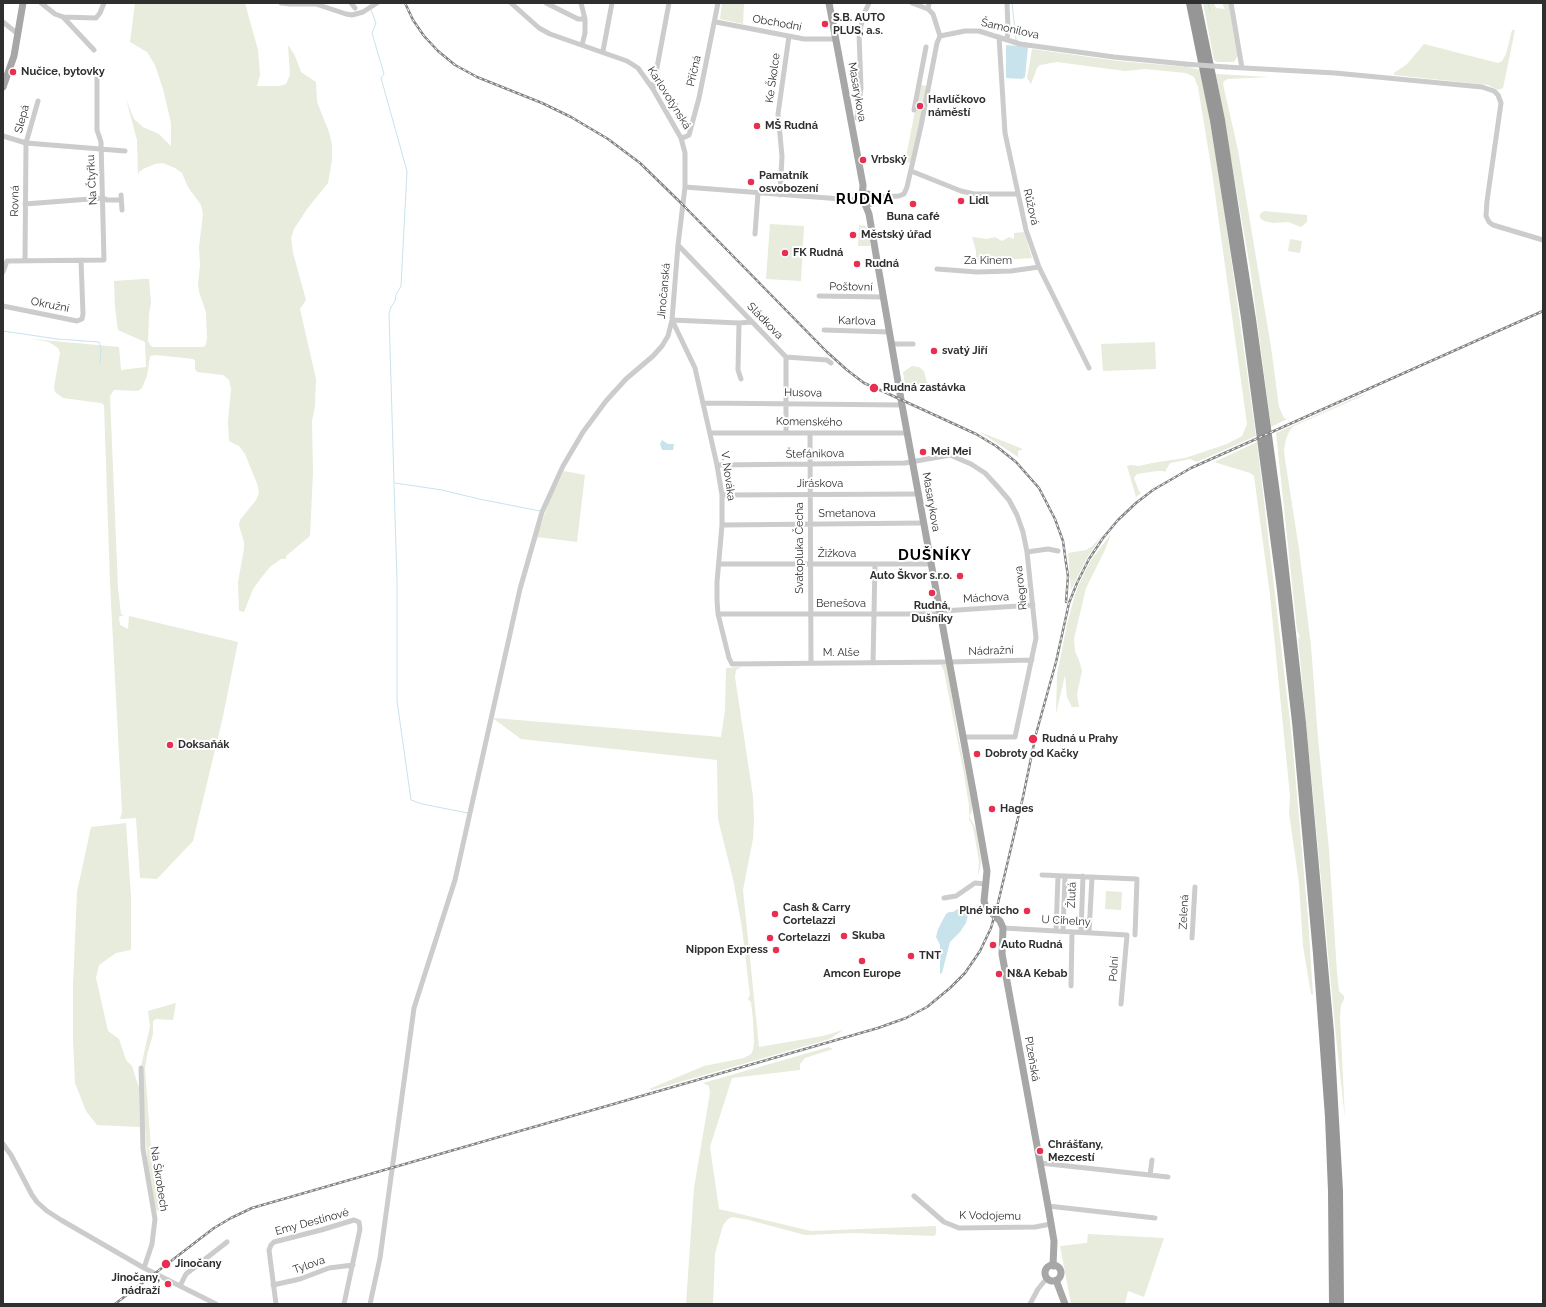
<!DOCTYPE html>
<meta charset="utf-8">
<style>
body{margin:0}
#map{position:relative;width:1546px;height:1307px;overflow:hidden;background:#fff;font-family:Raleway,sans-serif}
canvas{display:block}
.frame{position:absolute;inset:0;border:4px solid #2f2f2f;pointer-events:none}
</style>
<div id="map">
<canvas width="1546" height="1307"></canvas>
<div class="frame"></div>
</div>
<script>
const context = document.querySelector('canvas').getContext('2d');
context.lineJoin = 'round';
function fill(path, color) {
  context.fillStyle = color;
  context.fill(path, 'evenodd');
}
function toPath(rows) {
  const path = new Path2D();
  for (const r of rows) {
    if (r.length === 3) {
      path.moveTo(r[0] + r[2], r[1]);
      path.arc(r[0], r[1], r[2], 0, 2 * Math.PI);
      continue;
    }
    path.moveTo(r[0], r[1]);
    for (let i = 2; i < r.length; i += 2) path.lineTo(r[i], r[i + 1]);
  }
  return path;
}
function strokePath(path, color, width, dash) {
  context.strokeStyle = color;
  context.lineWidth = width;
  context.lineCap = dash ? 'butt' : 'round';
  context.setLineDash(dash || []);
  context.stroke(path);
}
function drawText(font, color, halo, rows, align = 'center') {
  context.font = font + ' Raleway,sans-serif';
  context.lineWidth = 4;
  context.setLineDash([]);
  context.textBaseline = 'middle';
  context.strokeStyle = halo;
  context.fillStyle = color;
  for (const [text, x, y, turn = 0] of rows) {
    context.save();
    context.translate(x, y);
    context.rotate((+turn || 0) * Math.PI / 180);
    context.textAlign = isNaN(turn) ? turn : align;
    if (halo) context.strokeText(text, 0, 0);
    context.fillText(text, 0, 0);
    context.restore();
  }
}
fill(toPath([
 [135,3,245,3,258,50,260,75,257,86,279,86,286,84,290,75,288,45,295,56,301,72,316,82,317,102,329,132,332,145,332,160,328,183,307,209,294,229,291,238,293,253,306,300,300,309,316,379,315,406,312,421,313,473,310,536,286,556,286,559,281,559,270,567,261,578,253,589,244,612,239,611,238,582,244,549,244,542,239,525,240,520,256,500,259,493,258,486,245,454,239,446,229,441,228,422,231,389,229,380,223,375,197,372,195,369,195,361,193,359,156,355,150,356,147,376,142,388,138,391,114,390,110,396,118,588,121,614,124,615,119,617,120,625,128,629,129,616,238,642,222,721,193,841,157,879,140,878,136,818,120,819,122,812,110,583,104,405,101,403,63,398,55,392,54,387,60,353,58,348,49,342,31,339,119,347,121,370,146,367,145,342,118,330,115,308,114,281,143,279,149,279,151,302,149,315,148,341,150,345,153,347,204,347,206,344,207,338,206,312,199,292,198,283,200,265,199,247,203,214,201,205,188,187,182,173,175,168,163,163,155,164,143,169,139,172,138,175,137,140,126,99,134,119,143,127,159,134,171,146,171,123,163,89,155,65,147,52,130,42],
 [722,3,744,3,743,24,720,19],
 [1203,3,1214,3,1216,8,1225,9,1222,3,1229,3,1238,55,1234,62,1217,62,1214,60],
 [1512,30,1515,30,1503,88,1498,90,1488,85,1394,75,1394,73,1407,64,1424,44,1498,63,1502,61,1506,54],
 [1032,49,1118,61,1189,67,1201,70,1221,187,1256,436,1197,462,1190,459,1170,463,1165,472,1163,471,1157,471,1137,474,1134,478,1139,491,1141,493,1136,497,1127,466,1131,465,1139,466,1152,463,1185,458,1227,444,1242,436,1247,424,1212,172,1198,87,1194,77,1186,73,1145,69,1125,71,1057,62,1040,65,1037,68,1031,84,1027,78],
 [1216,74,1269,77,1228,79,1224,81,1223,84,1238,150,1271,347,1279,407,1284,418,1287,419,1271,427,1250,267],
 [920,85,928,86,912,163,905,162],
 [1264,211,1307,215,1307,222,1301,227,1288,222,1273,223,1264,221,1260,218,1260,214],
 [770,224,804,226,801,281,766,279],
 [859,225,866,226,868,236,870,237,870,246,858,246],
 [1024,232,1032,258,976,262,976,251,972,237,987,239,995,237,1002,241,1009,237,1014,239,1014,233],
 [1290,239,1302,241,1300,253,1288,251],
 [1155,342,1156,369,1103,371,1101,344],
 [912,366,919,367,924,371,927,383,905,386,903,372],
 [1367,394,1294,426,1290,430,1286,439,1284,450,1285,459,1299,549,1311,646,1318,738,1329,850,1337,972,1339,991,1344,996,1344,999,1341,1005,1340,1016,1345,1119,1336,1037,1298,638,1300,637,1297,630,1276,433,1359,396],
 [980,432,1023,449,1018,451,1018,457],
 [1257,442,1292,739,1308,918,1313,995,1311,994,1303,946,1299,883,1289,813,1290,796,1270,595,1254,476,1250,473,1214,462],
 [564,471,585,475,577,542,537,537,549,501],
 [1111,534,1105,550,1086,588,1074,639,1075,651,1079,660,1082,671,1077,694,1079,707,1072,707,1067,697,1065,675,1056,714,1057,675,1067,624,1074,598,1079,584,1091,560],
 [1101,537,1087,558,1071,590,1068,553,1086,550,1091,547],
 [941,665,947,665,958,735,972,802,972,811,969,816,976,829,981,861,980,869,978,875,979,861,973,827,969,819,969,806,964,774,944,671],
 [741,667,736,670,735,677,753,796,754,821,753,839,743,890,759,1047,823,1036,843,1030,830,1039,652,1090,649,1089,704,1066,744,1058,751,1054,753,1050,754,1043,753,1019,751,1002,748,999,750,995,742,928,733,879,718,819,717,760,521,739,494,719,494,718,721,737,725,710,726,668],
 [126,823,131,896,131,950,116,953,99,965,96,978,108,1031,119,1039,126,1060,132,1066,139,1088,140,1127,97,1125,86,1111,75,1083,73,1041,73,986,77,892,91,827],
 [1106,891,1122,892,1121,910,1105,909],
 [176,1003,173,1020,156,1019,153,1021,153,1034,147,1055,145,1069,152,1161,159,1204,164,1214,156,1210,148,1170,141,1067,150,1026,148,1011],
 [829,1047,833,1049,805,1058,800,1064,800,1070,732,1078,710,1147,719,1209,811,1231,936,1226,936,1234,934,1236,854,1233,805,1235,749,1220,732,1217,728,1219,723,1225,715,1254,713,1304,686,1304,694,1188,710,1093,709,1086,703,1083],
 [1088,1234,1164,1238,1144,1297,1128,1291,1125,1303,1121,1304,1071,1304,1060,1246,1087,1243]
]), '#e7ecdc');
fill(toPath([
 [1007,45,1028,47,1025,77,1022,79,1006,78,1006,46],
 [662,440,668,444,674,444,673,450,662,450,660,444],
 [964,905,967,907,969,911,966,923,960,932,950,942,942,973,940,974,940,945,936,937,938,929,946,914,949,912,953,912]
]), '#c8e3ec');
strokePath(toPath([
 [1012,3,1016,40],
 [1208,3,1210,11],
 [371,10,376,23,372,33,384,74,381,78,407,171,401,286,396,295,395,301,391,307,389,314,397,582,397,701,411,800,422,804,468,813],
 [3,331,57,339,99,342,101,348,100,363],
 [395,483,442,490,479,499,540,511]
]), '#c8e3ec', 1);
strokePath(toPath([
 [41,3,55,14,63,17,96,18,100,13,104,3],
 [281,3,290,4,316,4,346,14,352,15,363,12,377,3],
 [351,3,355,8],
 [546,3,578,19,585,19],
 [581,3,585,19,585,33,582,45],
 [912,3,928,9,933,14,940,36],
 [1231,3,1242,68],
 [928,9,929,3],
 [63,17,94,50],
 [3,22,18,34],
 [716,22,804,39,836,39],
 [940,36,965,31,979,31,1020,44,1114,57,1185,64],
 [999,37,1005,133,1026,230,1039,267,1089,368],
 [1007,40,1008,28,1007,3],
 [603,51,612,3],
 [1226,67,1335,73,1482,87,1494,91,1498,95,1501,103,1487,201,1486,216,1489,222,1493,225,1543,240],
 [653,89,669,3],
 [914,110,926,47],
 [857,118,861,88,859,34,864,14,869,3],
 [3,136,26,143,125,151],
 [681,138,685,137,689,135,699,98,718,3],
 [911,171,961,191,974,194,1018,194],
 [685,187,854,200,863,202],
 [121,195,122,210],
 [780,195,782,156,778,114,789,36],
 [870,195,879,197,899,196,904,194,907,187,921,126,937,43,940,36],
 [25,204,103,198,107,200,121,200],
 [755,234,758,193],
 [678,245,786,357,786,432],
 [25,260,26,143,38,101],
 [937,269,977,272,1011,271,1039,267],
 [3,272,7,261,104,260,101,142,97,130,97,72],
 [819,296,883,297],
 [3,306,77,321,82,319,83,314,81,260],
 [752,322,739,323,672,320,695,368,717,465,722,495,722,525,717,582,717,600,718,614,729,658,732,664,950,662,1032,660],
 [739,323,738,370,741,379],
 [824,330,889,332],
 [891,344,913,344],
 [786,357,827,360,831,363],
 [703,403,902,405],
 [710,433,907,433],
 [810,433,811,663],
 [717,465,905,463,950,455,971,464,985,473,997,486,1009,500,1017,515,1023,532,1027,552,1036,638,1015,737,963,737],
 [722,495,919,494],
 [722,525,924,523],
 [1027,552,1048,549,1058,551],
 [719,564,931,564],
 [718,614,935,614,943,611,1033,605],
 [873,663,875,564],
 [1042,875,1137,879,1135,935],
 [944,898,956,896,975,883,986,884],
 [1003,928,1127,935,1121,1004],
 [1056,931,1058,876],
 [1063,931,1065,876],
 [1081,932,1083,876],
 [1089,933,1092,877],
 [1192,938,1195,887],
 [1071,986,1072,932],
 [141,1068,143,1149,155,1219,152,1244,144,1268],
 [3,1144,11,1155,32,1195,37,1202,47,1211,61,1220,144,1268,216,1304],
 [1040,1163,1168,1177],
 [1150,1175,1152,1160],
 [914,1196,944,1222,959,1228,1035,1227,1051,1224],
 [1048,1206,1155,1218],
 [273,1285,300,1279,329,1268,353,1265],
 [180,1286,186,1274,227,1242],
 [276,1304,269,1250,271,1245,274,1242,321,1230,354,1220,359,1222,360,1229,344,1304],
 [370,1304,380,1258,414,1008,455,880,520,589,542,512,563,466,583,432,606,401,626,379,653,356,662,346,668,336,672,320,678,245,685,187,685,153,681,138,653,89,638,68,627,61,550,34,539,28,511,3],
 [1030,1304,1038,1289,1047,1278]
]), '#ccc', 5);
strokePath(toPath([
 [829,3,863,185,862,200,865,204,869,214,902,405,973,791,987,871,984,901,986,908,1000,921,1003,928,1002,954,1048,1206,1054,1241,1053,1266],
 [3,87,14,56,23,3],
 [863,196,868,194,872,197,871,203,865,204],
 [1053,1273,8],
 [1056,1280,1065,1304]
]), '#a7a7a7', 7);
strokePath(toPath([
 [1190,3,1214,121,1245,318,1280,582,1296,722,1317,954,1329,1117,1332,1191,1333,1304],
 [1197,3,1221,120,1252,319,1278,508,1302,723,1330,1032,1339,1191,1340,1304]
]), '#969696', 8);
const rail = toPath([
 [405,3,413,20,424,36,438,51,455,65,477,77,542,103,571,117,608,139,640,163,682,204,827,352,847,370,864,383,880,390,976,434,996,446,1016,462,1039,488,1055,519,1063,541,1066,563,1068,576,1066,602],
 [115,1304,214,1228,231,1218,252,1208,878,1028,906,1018,927,1007,950,988,965,973,980,951,991,928,998,903,1023,797,1036,734,1056,662,1069,603,1077,583,1089,559,1103,538,1118,520,1136,503,1153,490,1191,468,1543,311]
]);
strokePath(rail, '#848484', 2.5);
strokePath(rail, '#fff', 1, [3]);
strokePath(toPath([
 [1185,64,1226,67]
]), '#ccc', 5);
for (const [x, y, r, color] of [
 [825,24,4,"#e82f52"],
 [13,72,4,"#e82f52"],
 [920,106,4,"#e82f52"],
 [757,126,4,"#e82f52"],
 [863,160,4,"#e82f52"],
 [751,182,4,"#e82f52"],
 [961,201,4,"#e82f52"],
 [913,204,4,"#e82f52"],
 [853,235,4,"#e82f52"],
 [785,253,4,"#e82f52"],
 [857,264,4,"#e82f52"],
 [934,351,4,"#e82f52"],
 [874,388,5,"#e82f52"],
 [923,452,4,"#e82f52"],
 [960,576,4,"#e82f52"],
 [932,593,4,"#e82f52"],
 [1033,739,5,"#e82f52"],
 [170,745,4,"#e82f52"],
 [977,754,4,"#e82f52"],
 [992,809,4,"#e82f52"],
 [1027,911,4,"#e82f52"],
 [775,914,4,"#e82f52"],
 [844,936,4,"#e82f52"],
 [770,938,4,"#e82f52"],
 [993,945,4,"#e82f52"],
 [776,950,4,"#e82f52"],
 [911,956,4,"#e82f52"],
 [862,961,4,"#e82f52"],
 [999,974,4,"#e82f52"],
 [1040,1151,4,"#e82f52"],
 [166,1264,5,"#e82f52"],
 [168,1284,4,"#e82f52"]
]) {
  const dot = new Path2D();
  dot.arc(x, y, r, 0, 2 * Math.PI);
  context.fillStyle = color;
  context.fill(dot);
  strokePath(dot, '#fff', 1.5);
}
drawText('bold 11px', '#2f2f2f', '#fff', [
 ["S.B. AUTO",833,18],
 ["PLUS, a.s.",833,31],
 ["Nučice, bytovky",21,72],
 ["Havlíčkovo",928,100],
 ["náměstí",928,113],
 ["MŠ Rudná",765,126],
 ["Vrbský",871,160],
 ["Pamatník",759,176],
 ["osvobození",759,189],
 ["Lidl",969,201],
 ["Buna café",913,217,"center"],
 ["Městský úřad",861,235],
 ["FK Rudná",793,253],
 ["Rudná",865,264],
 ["svatý Jiří",942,351],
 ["Rudná zastávka",883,388],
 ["Mei Mei",931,452],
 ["Auto Škvor s.r.o.",952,576,"right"],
 ["Rudná,",932,606,"center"],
 ["Dušníky",932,619,"center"],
 ["Rudná u Prahy",1042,739],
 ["Doksaňák",178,745],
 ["Dobroty od Kačky",985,754],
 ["Hages",1000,809],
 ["Cash & Carry",783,908],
 ["Cortelazzi",783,921],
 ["Plné břicho",1019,911,"right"],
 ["Skuba",852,936],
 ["Cortelazzi",778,938],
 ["Auto Rudná",1001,945],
 ["Nippon Express",768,950,"right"],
 ["TNT",919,956],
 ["Amcon Europe",862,974,"center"],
 ["N&A Kebab",1007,974],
 ["Chrášťany,",1048,1145],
 ["Mezcestí",1048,1158],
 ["Jinočany",175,1264],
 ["Jinočany,",160,1278,"right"],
 ["nádraží",160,1291,"right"]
], 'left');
drawText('11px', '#2f2f2f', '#fff', [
 ["Obchodní",777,23,10],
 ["Šamonilova",1010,29,13],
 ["Příčná",694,71,-77],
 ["Ke Školce",773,78,-82],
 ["Masarykova",857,92,80],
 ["Karlovotýnská",669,98,58],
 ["Slepá",22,119,-75],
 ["Na Čtyřku",92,180,-93],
 ["Rovná",15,201,-89],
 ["Růžová",1031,207,77],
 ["Za Kinem",988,261],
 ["Poštovní",851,287,1],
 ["Jinočanská",664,291,-85],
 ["Okružní",50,305,11],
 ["Sládkova",765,321,46],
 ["Karlova",857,321,2],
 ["Husova",803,393,1],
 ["Komenského",809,422,1],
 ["Štefánikova",815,454,-1],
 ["V. Nováka",728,476,82],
 ["Jiráskova",820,484],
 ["Masarykova",931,502,80],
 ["Smetanova",847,514],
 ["Svatopluka Čecha",800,548,-90],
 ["Žižkova",837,554],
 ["Riegrova",1021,588,-96],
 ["Máchova",986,598,-3],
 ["Benešova",841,604],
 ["Nádražní",991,651,-2],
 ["M. Alše",841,653],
 ["Žlutá",1072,895,-88],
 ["Zelená",1184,912,-87],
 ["U Cihelny",1066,921,3],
 ["Polní",1114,969,-86],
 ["Plzeňská",1032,1059,80],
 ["Na Škrobech",159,1179,81],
 ["K Vodojemu",990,1216,1],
 ["Emy Destinové",312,1222,-15],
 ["Tylova",309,1265,-19]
]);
context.letterSpacing = '1px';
drawText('bold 15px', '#000', '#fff', [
 ["RUDNÁ",865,199],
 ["DUŠNÍKY",935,555]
]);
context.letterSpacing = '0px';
</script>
